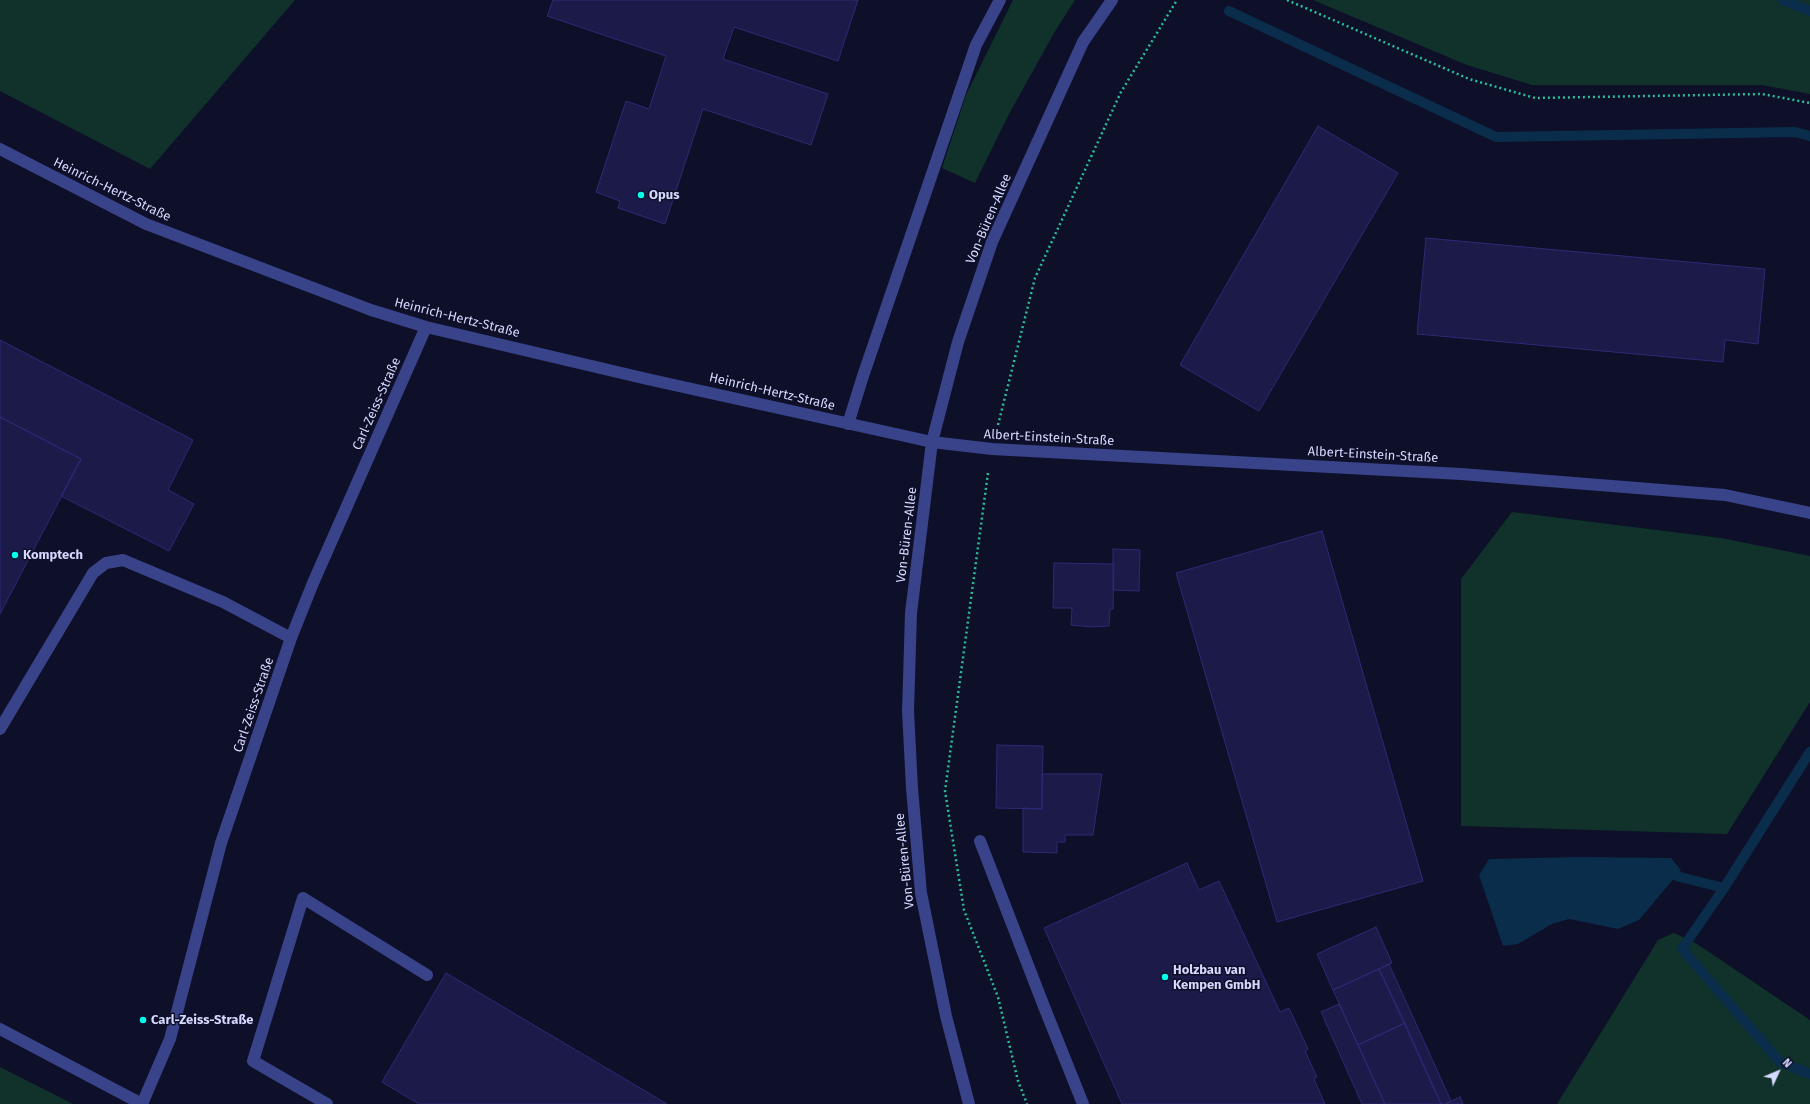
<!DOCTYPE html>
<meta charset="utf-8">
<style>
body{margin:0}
#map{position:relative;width:1810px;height:1104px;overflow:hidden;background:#0e0f28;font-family:"Fira Sans",sans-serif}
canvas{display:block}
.north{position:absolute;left:1758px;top:1052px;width:40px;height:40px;-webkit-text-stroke:3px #0e0f28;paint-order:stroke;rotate:46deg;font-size:11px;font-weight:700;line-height:16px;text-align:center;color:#d5d8ff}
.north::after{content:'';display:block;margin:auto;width:14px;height:18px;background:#d5d8ff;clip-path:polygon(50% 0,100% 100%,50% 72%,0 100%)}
</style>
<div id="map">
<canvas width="1810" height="1104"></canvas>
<div class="north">N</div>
</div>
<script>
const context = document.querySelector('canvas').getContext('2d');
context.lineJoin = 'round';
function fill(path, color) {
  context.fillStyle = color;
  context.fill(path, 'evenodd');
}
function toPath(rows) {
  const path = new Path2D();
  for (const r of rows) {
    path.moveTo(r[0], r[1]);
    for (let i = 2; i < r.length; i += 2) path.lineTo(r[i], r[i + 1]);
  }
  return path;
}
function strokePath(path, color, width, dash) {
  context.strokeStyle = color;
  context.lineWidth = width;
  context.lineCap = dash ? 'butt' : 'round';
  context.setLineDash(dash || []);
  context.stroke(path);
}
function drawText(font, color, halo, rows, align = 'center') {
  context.font = font + ' "Fira Sans",sans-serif';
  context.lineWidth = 3;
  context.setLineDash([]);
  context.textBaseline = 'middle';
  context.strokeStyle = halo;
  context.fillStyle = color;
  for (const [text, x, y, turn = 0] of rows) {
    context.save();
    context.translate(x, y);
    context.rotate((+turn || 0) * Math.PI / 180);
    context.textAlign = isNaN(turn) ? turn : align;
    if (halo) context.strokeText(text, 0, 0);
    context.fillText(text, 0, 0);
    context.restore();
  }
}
fill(toPath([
 [0,0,295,0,150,169,0,91],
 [1013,0,1075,0,1054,33,1008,116,975,183,942,168,966,95],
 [1313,0,1810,0,1810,94,1762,85,1532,85,1467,65],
 [1512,512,1721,538,1810,556,1810,702,1727,834,1461,826,1461,579],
 [1674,933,1697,944,1810,1020,1810,1104,1557,1104,1658,940],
 [0,1067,73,1104,0,1104]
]), '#11322b');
fill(toPath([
 [1579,857,1671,858,1681,870,1639,920,1618,929,1569,919,1552,924,1518,944,1503,946,1479,875,1489,859]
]), '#0a2d4b');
strokePath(toPath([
 [1783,0,1810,11],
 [1229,11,1496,137,1795,132,1810,136],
 [1810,752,1724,888,1682,949,1780,1062,1810,1074],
 [1676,876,1724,888]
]), '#0a2d4b', 10);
const building = toPath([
 [553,0,858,0,838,61,734,27,723,59,828,94,811,145,703,109,665,224,618,208,620,201,596,192,626,101,649,109,666,56,547,16,553,0],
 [1318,126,1398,173,1259,411,1180,365,1318,126],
 [1426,238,1765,269,1758,344,1725,340,1723,362,1417,334,1426,238],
 [0,340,193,440,168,490,194,504,169,551,61,496,81,459,0,417,0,340],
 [0,417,81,459,0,614,0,417],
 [1322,531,1423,881,1277,922,1176,573,1322,531],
 [1113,549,1140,550,1139,591,1113,590,1113,549],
 [1054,563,1114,564,1113,609,1110,609,1109,626,1092,627,1071,625,1072,608,1053,608,1054,563],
 [997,745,1043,746,1042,809,996,808,997,745],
 [1042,774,1102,774,1093,835,1065,835,1065,842,1057,842,1057,853,1023,852,1023,808,1042,809,1042,774],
 [1187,863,1199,890,1219,881,1280,1012,1289,1008,1308,1049,1305,1051,1317,1077,1314,1079,1325,1104,1122,1104,1044,928,1187,863],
 [1376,927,1392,963,1333,990,1317,954,1376,927],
 [1389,964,1451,1101,1446,1104,1441,1104,1379,969,1389,964],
 [1379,969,1405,1023,1358,1045,1333,990,1379,969],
 [446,973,667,1104,419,1104,382,1082,446,973],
 [1339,1004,1358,1045,1385,1104,1362,1104,1321,1012,1339,1004],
 [1405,1023,1441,1104,1385,1104,1358,1045,1405,1023],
 [1460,1097,1463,1104,1446,1104,1451,1101,1460,1097]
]);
fill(building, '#1b1a49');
strokePath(building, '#2c2b76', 1);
strokePath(toPath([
 [1287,0,1469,79,1535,98,1762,94,1810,103],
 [998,425,1035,278,1121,92,1177,0],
 [988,473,945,791,964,910,998,997,1018,1081,1027,1104]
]), '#2abe9b', 2.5, [2, 3]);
strokePath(toPath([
 [0,149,146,224,371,310,426,327,647,379,932,442,992,449,1461,474,1725,495,1810,513],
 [848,424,863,376,976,45,1000,0],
 [0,729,93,573,106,563,123,560,223,602,291,638],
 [980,841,1043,1004,1083,1104],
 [0,1029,142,1104],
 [142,1104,170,1039,221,843,291,638,313,583,426,327],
 [327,1104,253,1061,303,898,427,975],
 [969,1104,946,1016,921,893,912,788,908,711,911,613,932,442,958,342,992,242,1083,42,1112,0]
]), '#384389', 12);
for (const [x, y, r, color] of [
 [641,195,4,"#01ffec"],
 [15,555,4,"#01ffec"],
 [1165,977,4,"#01ffec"],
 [143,1020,4,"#01ffec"]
]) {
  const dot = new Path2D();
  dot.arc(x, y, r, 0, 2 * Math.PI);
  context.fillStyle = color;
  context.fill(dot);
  strokePath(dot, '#0e0f28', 1.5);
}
drawText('13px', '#d5d8ff', '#0e0f28', [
 ["Heinrich-Hertz-Straße",112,190,26],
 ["Von-Büren-Allee",989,219,-67],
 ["Heinrich-Hertz-Straße",457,318,14],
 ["Heinrich-Hertz-Straße",772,392,13],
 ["Carl-Zeiss-Straße",377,404,-66],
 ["Albert-Einstein-Straße",1049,438,3],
 ["Albert-Einstein-Straße",1373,455,3],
 ["Von-Büren-Allee",907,535,-83],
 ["Carl-Zeiss-Straße",254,705,-71],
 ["Von-Büren-Allee",905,861,-96]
]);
drawText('bold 13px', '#d5d8ff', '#0e0f28', [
 ["Opus",649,195],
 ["Komptech",23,555],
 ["Holzbau van",1173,970],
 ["Kempen GmbH",1173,985],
 ["Carl-Zeiss-Straße",151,1020]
], 'left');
</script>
